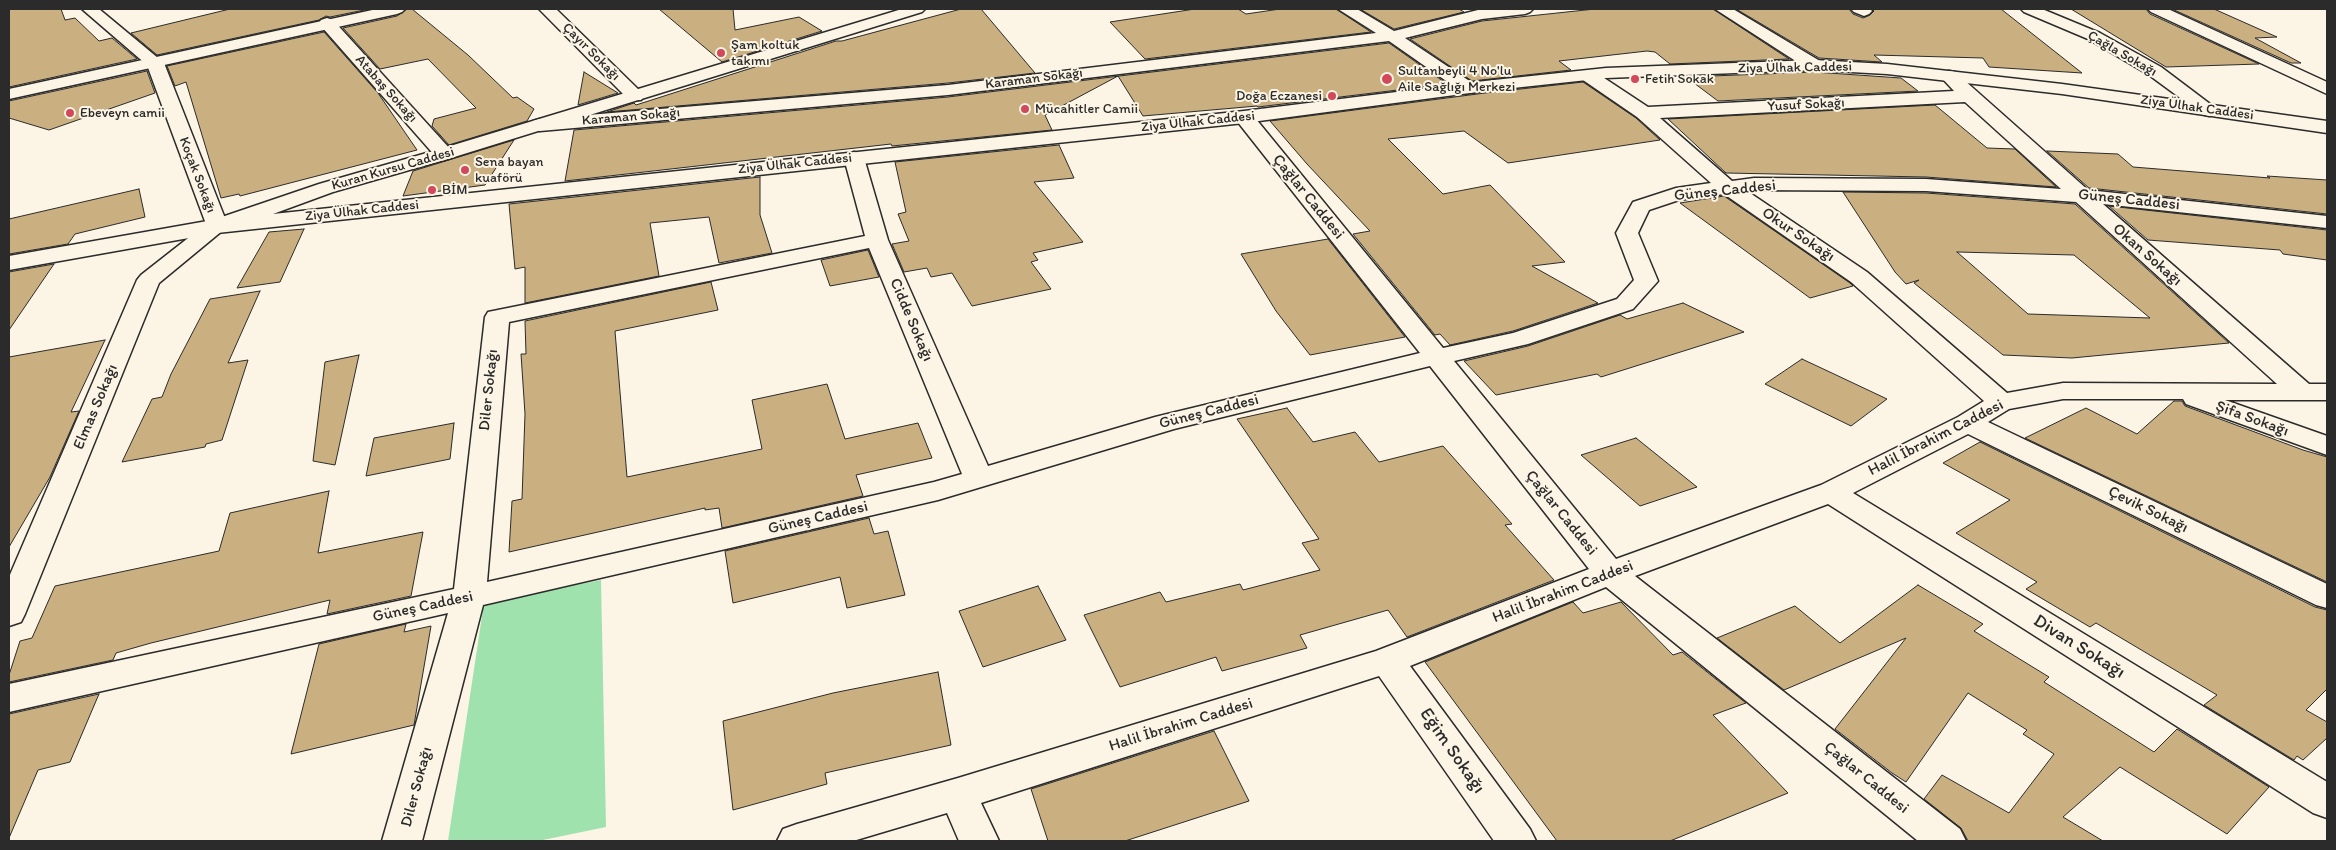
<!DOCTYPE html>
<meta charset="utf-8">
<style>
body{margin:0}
#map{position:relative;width:2336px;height:850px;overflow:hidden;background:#fcf5e5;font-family:Itim,sans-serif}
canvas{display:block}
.frame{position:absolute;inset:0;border:10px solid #2b2b2b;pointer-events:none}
</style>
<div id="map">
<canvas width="2336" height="850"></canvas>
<div class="frame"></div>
</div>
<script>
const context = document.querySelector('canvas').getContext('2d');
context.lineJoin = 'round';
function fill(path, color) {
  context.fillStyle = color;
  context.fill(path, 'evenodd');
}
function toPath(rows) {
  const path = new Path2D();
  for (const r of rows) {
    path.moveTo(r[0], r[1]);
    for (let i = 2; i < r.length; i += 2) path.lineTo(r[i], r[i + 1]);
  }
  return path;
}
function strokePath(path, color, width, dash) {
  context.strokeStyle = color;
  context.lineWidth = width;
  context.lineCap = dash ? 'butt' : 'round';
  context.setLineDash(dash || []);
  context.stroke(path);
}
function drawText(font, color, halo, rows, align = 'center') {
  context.font = font + ' Itim,sans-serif';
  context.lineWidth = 4;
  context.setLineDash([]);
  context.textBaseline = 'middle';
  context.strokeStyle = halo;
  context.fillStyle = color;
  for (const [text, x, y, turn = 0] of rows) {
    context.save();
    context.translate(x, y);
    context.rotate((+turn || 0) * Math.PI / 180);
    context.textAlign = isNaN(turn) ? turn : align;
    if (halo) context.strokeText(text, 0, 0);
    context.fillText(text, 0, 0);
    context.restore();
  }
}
fill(toPath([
 [601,580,606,827,538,841,448,841,484,603]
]), '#9fe2ad');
const building = toPath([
 [9,9,61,9,65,20,75,18,99,41,112,38,137,59,9,87,9,9],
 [230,9,369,9,330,17,326,16,319,20,157,55,131,33,230,9],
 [407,9,412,9,468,55,513,98,517,97,534,109,527,121,449,145,432,126,434,119,476,108,428,59,380,69,343,28,397,16,407,9],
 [659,9,733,9,735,30,799,17,822,31,722,62,659,9],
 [961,9,981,9,1035,73,948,83,607,112,634,103,636,105,836,41,842,41,961,9],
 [1195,9,1238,9,1246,14,1280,9,1336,9,1371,32,1145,59,1110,22,1195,9],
 [1360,9,1459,9,1464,12,1394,29,1360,9],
 [1595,9,1713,9,1789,59,1670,64,1655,52,1647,51,1559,61,1571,70,1472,81,1410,39,1482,21,1595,9],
 [1736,9,1849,9,1853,14,1863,18,1870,15,1874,11,1872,9,2001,9,2082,73,1989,67,1983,58,1874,55,1882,62,1819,58,1736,9],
 [2071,9,2146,9,2150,14,2259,64,2166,67,2071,9],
 [2172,9,2214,9,2277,37,2255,38,2301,63,2291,63,2172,9],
 [324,32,378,93,417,150,240,196,239,194,221,198,186,82,175,86,167,66,324,32],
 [1389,43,1447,84,1258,107,1257,106,1143,116,1118,76,1045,115,1052,130,892,146,891,144,565,181,574,130,948,97,1389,43],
 [147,71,155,93,49,130,9,118,9,101,147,71],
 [584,72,618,93,578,105,584,72],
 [1814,72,1901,78,1918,91,1718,101,1686,77,1814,72],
 [1583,82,1636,118,1660,140,1508,163,1464,131,1388,139,1443,194,1490,185,1565,262,1532,266,1598,303,1513,331,1450,345,1440,334,1435,335,1353,234,1370,231,1307,164,1270,121,1485,93,1583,82],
 [1935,105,1987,148,2015,149,2056,187,1926,177,1726,173,1668,119,1935,105],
 [514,140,485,185,403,196,413,171,514,140],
 [1059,145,1074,178,1034,182,1083,242,1033,253,1038,260,1031,262,1051,289,972,306,952,273,931,277,927,268,904,272,892,244,909,241,898,214,906,212,895,162,1059,145],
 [2047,151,2118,154,2133,167,2270,178,2267,176,2327,180,2327,214,2089,188,2047,151],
 [760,177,760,215,772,253,719,263,709,217,650,223,659,276,525,303,525,267,515,269,509,204,760,177],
 [139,189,145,217,75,234,68,244,9,254,9,219,139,189],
 [1843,192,1926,193,2075,204,2229,343,2072,358,2003,355,1914,283,1919,280,1906,284,1895,272,1843,192],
 [1957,252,2074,255,2150,318,2028,314,1957,252],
 [1724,196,1850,283,1853,286,1810,298,1680,203,1724,196],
 [2109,206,2327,230,2327,260,2283,254,2280,250,2148,240,2109,206],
 [304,229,280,282,237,288,269,232,304,229],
 [1328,239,1405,337,1310,355,1276,311,1241,254,1328,239],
 [868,250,879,277,830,286,821,260,868,250],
 [54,264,9,330,9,272,54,264],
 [711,282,718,310,615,331,627,477,762,449,752,400,827,384,845,439,918,423,932,458,856,475,863,496,722,528,719,508,705,510,705,508,509,552,512,501,522,499,525,414,521,354,526,354,525,321,711,282],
 [260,291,228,363,248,360,222,440,206,444,205,447,122,462,152,399,162,397,171,374,210,299,260,291],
 [1683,303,1744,332,1601,377,1597,374,1496,395,1464,361,1528,346,1620,315,1627,319,1683,303],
 [105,340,71,412,79,411,50,477,9,547,9,357,105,340],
 [359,355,335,465,313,461,325,362,359,355],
 [1802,359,1834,374,1887,399,1851,426,1765,384,1802,359],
 [2174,401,2182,401,2185,406,2303,450,2327,457,2327,582,2025,438,2086,408,2137,434,2174,401],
 [1287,408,1313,442,1355,432,1379,462,1443,446,1512,524,1505,525,1554,580,1407,637,1388,610,1300,635,1307,648,1222,671,1216,657,1120,687,1084,615,1160,592,1166,602,1240,584,1243,590,1320,570,1302,543,1319,539,1237,419,1287,408],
 [454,423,450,459,366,476,374,438,454,423],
 [1636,438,1697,487,1640,506,1581,455,1636,438],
 [1980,442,2315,607,2327,610,2327,689,2306,710,2327,722,2327,738,2303,760,2297,756,2294,760,2204,705,2217,695,2096,623,2090,627,2026,589,2037,582,1956,533,2010,500,1943,463,1980,442],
 [329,491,318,553,423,532,411,596,327,614,330,600,151,643,116,653,113,660,9,682,9,675,20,641,32,638,55,586,219,551,230,513,329,491],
 [869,518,874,534,888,531,905,595,847,608,840,577,733,603,725,551,869,518],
 [1918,585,1983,624,1974,631,2049,677,2044,682,2154,752,2177,729,2269,787,2227,834,2120,767,2063,817,2103,841,1968,841,1961,828,1924,799,1942,775,2009,813,2054,754,2023,734,2027,730,1968,693,1906,782,1892,773,1835,729,1906,638,1784,690,1717,638,1795,606,1840,643,1918,585],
 [1038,586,1066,640,983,667,959,611,1038,586],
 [1573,602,1583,613,1621,602,1673,655,1682,652,1746,703,1713,715,1788,793,1670,841,1557,841,1425,662,1573,602],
 [406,624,404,632,431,626,414,725,291,754,319,644,406,624],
 [938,672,951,745,825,773,827,784,733,810,723,721,833,693,938,672],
 [99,694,70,762,38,770,9,838,9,714,99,694],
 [1214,731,1249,801,1125,841,1048,841,1031,789,1214,731]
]);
fill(building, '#caaf80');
strokePath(building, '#2b2b2b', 1);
const street = toPath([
 [82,9,99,9,164,63,228,226,159,283,25,614,21,622,9,626,9,577,137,280,141,275,206,224,147,65,82,9],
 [539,9,556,9,641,92,644,96,641,100,629,100,539,9],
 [1338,9,1357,9,1394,31,1482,9,1533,9,1530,12,1525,14,1482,19,1405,38,1474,84,1477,88,1474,92,1468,93,1462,92,1389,41,948,95,540,131,533,129,531,125,533,121,540,119,948,85,1376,33,1338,9],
 [1715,9,1733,9,1820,61,1823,65,1820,69,1808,69,1715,9],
 [1851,9,1870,9,1872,11,1869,14,1864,16,1854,12,1851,9],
 [2021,9,2042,9,2100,33,2161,67,2218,110,2216,114,2209,116,2202,114,2149,75,2088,39,2024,12,2021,9],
 [2148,9,2168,9,2327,82,2327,94,2151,12,2148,9],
 [327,18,333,20,451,150,454,154,451,158,444,160,437,158,321,26,319,23,321,20,327,18],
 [1589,71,1595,72,1648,107,1954,91,1940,76,1943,72,1949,71,1955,72,2088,190,2327,216,2327,228,2103,204,2309,384,2327,384,2327,400,2225,400,2327,436,2327,455,2186,404,2183,399,2063,399,2009,409,1988,422,2327,584,2327,608,2316,605,1968,434,1853,493,2327,782,2327,818,2313,813,1828,504,1635,576,1960,829,1966,841,1918,841,1606,587,1410,666,1530,829,1536,841,1494,841,1379,676,981,803,999,841,959,841,947,813,853,841,777,841,783,829,797,824,958,778,1376,651,1589,569,1430,366,1174,429,938,500,483,605,422,841,382,841,448,613,9,712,9,684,454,589,485,317,488,312,865,236,844,158,847,154,854,152,861,154,864,158,888,240,988,466,1155,417,1420,353,1237,121,1235,117,1237,113,1251,113,1443,348,1513,333,1617,299,1634,280,1616,233,1633,202,1676,188,1711,183,1637,117,1583,80,1580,76,1583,72,1589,71],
 [1965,102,2061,189,1926,179,1754,178,1732,181,1660,118,1965,102],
 [1754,190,1926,191,2076,202,2277,384,2063,383,2007,393,1867,272,1747,191,1754,190],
 [1724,194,1851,282,1984,401,1958,417,1821,485,1616,559,1454,361,1528,344,1633,309,1658,281,1638,233,1649,210,1679,200,1724,194],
 [869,248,962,474,934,482,487,582,509,322,869,248]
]);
const secondary = toPath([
 [377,9,405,9,402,12,397,14,9,99,9,89,377,9],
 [902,9,925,9,922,12,451,158,333,192,273,214,1244,111,1485,81,1606,68,1814,60,1887,64,2062,84,2327,121,2327,133,2062,94,1887,74,1814,70,1606,78,1485,91,1244,123,217,233,9,270,9,256,213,220,319,184,437,150,902,9]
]);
strokePath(street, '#2b2b2b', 3);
strokePath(secondary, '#2b2b2b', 3);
fill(street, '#fcf5e5');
fill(secondary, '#fcf5e5');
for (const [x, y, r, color] of [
 [721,53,5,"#d1495b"],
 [1387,79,6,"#d1495b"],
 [1635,79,5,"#d1495b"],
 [1332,96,5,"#d1495b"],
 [1025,109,5,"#d1495b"],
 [70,113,5,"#d1495b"],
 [465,170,5,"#d1495b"],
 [432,190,5,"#d1495b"]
]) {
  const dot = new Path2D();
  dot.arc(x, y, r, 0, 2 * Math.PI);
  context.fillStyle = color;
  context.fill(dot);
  strokePath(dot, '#fcf5e5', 2);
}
drawText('14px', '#2b2b2b', '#fcf5e5', [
 ["Şam koltuk",731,45],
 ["takımı",731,61],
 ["Sultanbeyli 4 No'lu",1398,71],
 ["Aile Sağlığı Merkezi",1398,87],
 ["Fetih Sokak",1645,79],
 ["Doğa Eczanesi",1322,96,"right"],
 ["Mücahitler Camii",1035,109],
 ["Ebeveyn camii",80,113],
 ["Sena bayan",475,162],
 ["kuaförü",475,178],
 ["BİM",442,190]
], 'left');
drawText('14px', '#2b2b2b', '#fcf5e5', [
 ["Çayır Sokağı",591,52,45],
 ["Çağla Sokağı",2122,54,30],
 ["Ziya Ülhak Caddesi",1795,68,-1],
 ["Karaman Sokağı",1034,79,-7],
 ["Atabaş Sokağı",386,89,48],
 ["Yusuf Sokağı",1806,105,-3],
 ["Ziya Ülhak Caddesi",2197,108,8],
 ["Karaman Sokağı",631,117,-5],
 ["Ziya Ülhak Caddesi",1198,122,-6],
 ["Ziya Ülhak Caddesi",795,164,-6],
 ["Kuran Kursu Caddesi",393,169,-16],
 ["Koçak Sokağı",197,175,69],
 ["Ziya Ülhak Caddesi",362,211,-6]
]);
drawText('16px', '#2b2b2b', '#fcf5e5', [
 ["Güneş Caddesi",1725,191,-6],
 ["Çağlar Caddesi",1308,197,51],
 ["Güneş Caddesi",2129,200,6],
 ["Okur Sokağı",1798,235,34],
 ["Okan Sokağı",2147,255,41],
 ["Cidde Sokağı",911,320,67],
 ["Diler Sokağı",489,390,-84],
 ["Elmas Sokağı",96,407,-67],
 ["Güneş Caddesi",1209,412,-14],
 ["Şifa Sokağı",2252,419,20],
 ["Halil İbrahim Caddesi",1936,438,-27],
 ["Çevik Sokağı",2148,510,26],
 ["Çağlar Caddesi",1561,513,51],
 ["Güneş Caddesi",818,518,-13],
 ["Halil İbrahim Caddesi",1563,592,-21],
 ["Güneş Caddesi",423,607,-12],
 ["Halil İbrahim Caddesi",1181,725,-17],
 ["Çağlar Caddesi",1866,778,39],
 ["Diler Sokağı",417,787,-75]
]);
drawText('19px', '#2b2b2b', '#fcf5e5', [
 ["Divan Sokağı",2079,647,32],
 ["Eğim Sokağı",1452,751,55]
]);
</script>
